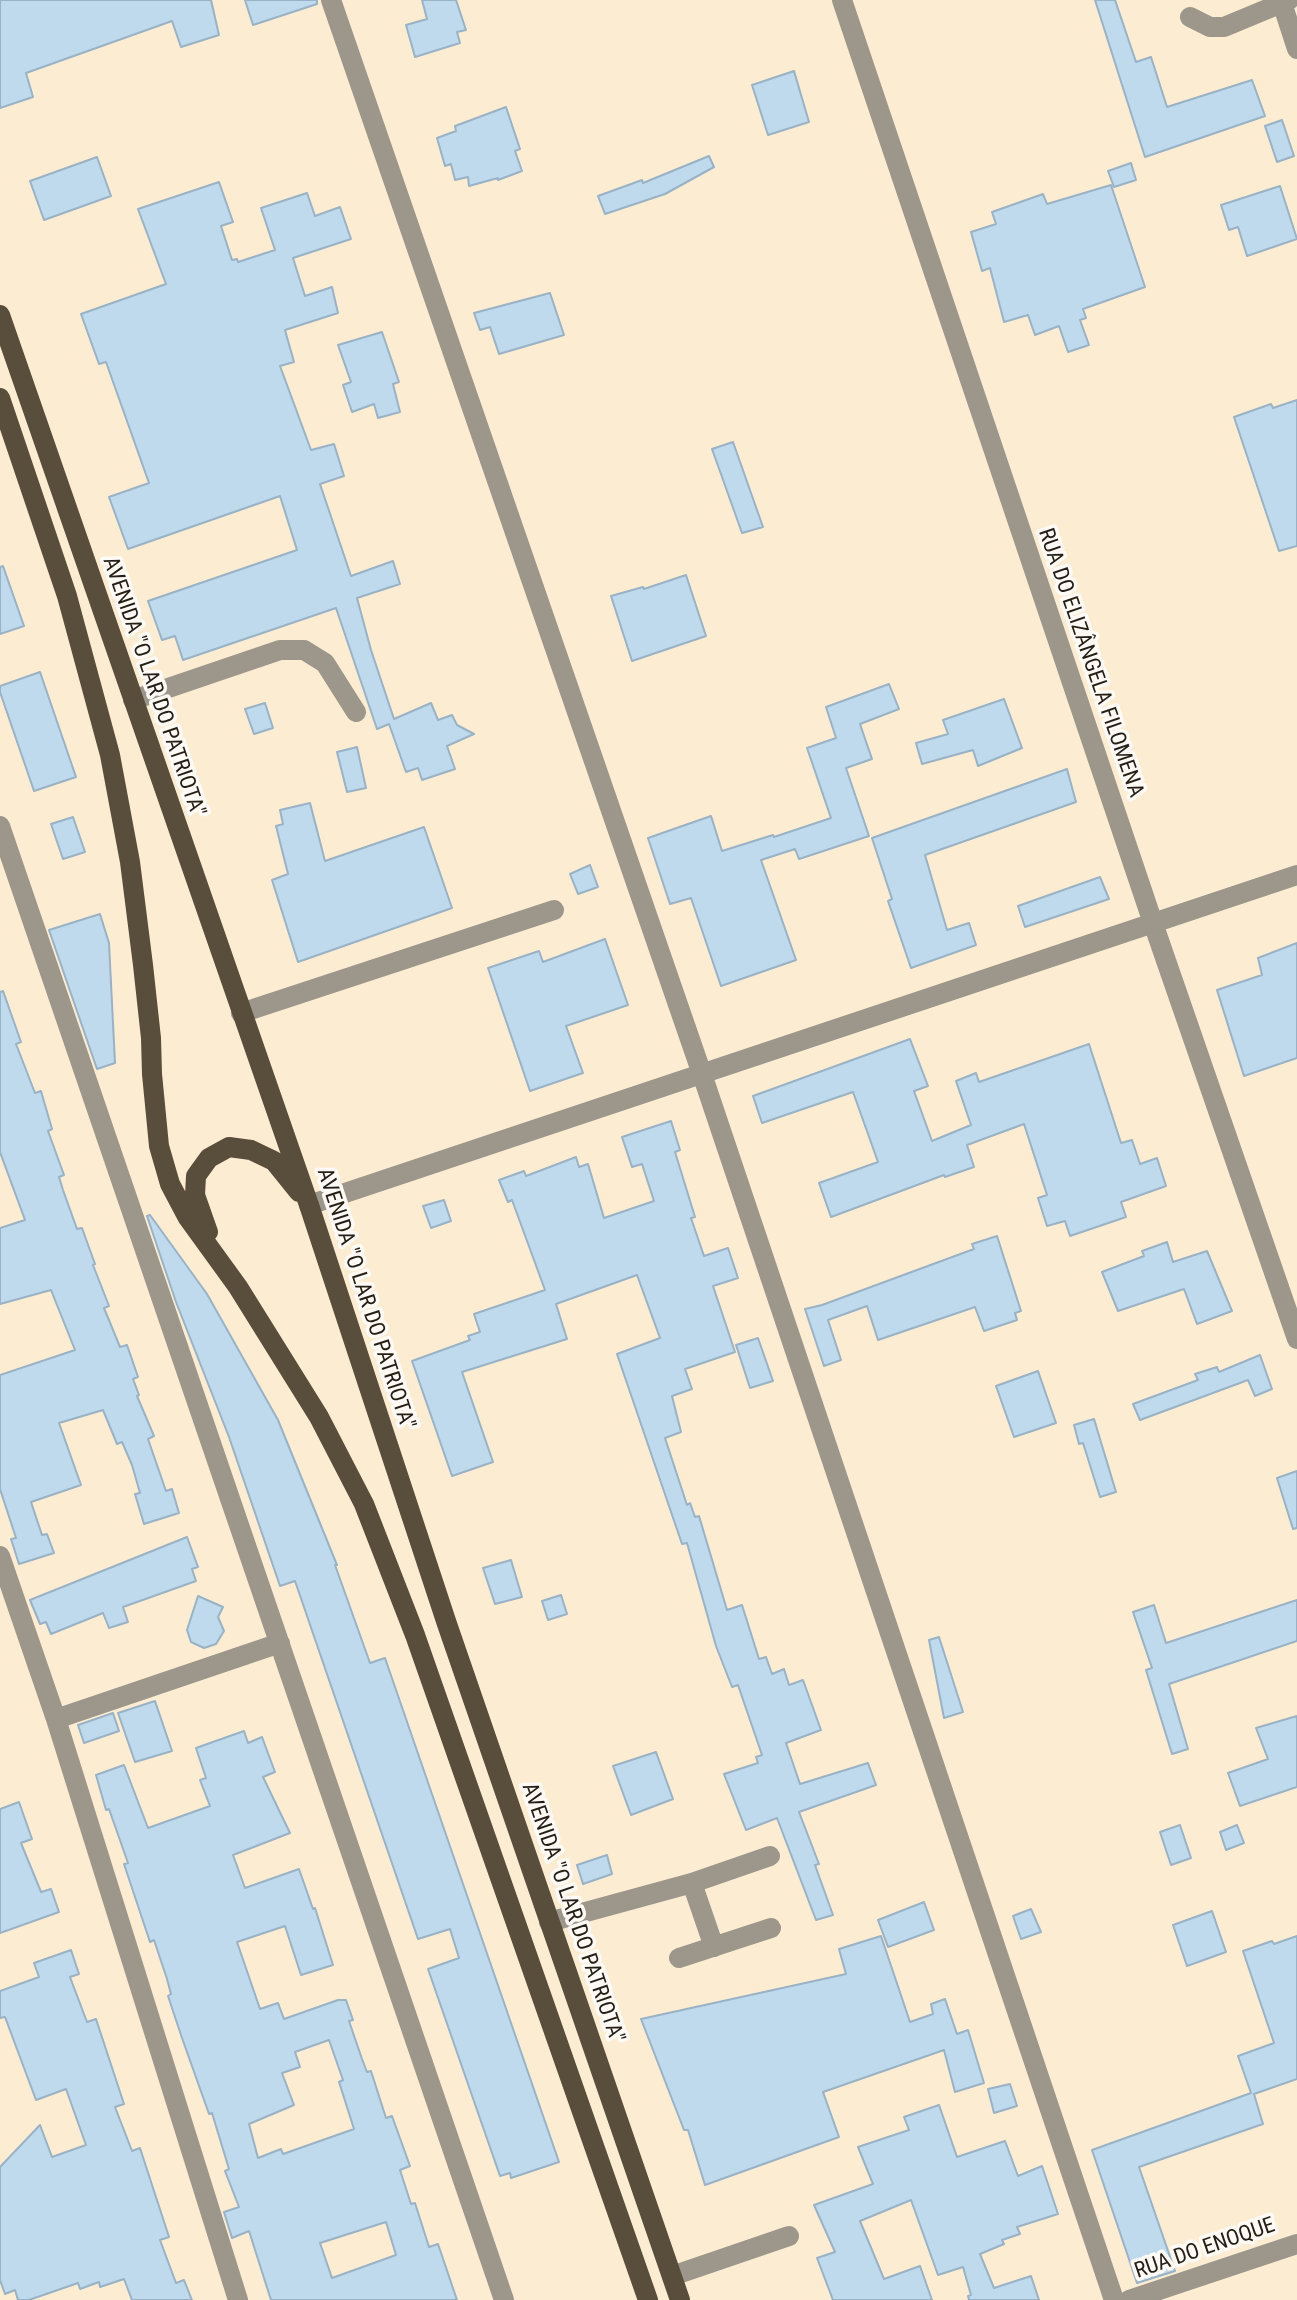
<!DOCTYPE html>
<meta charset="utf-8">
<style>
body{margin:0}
canvas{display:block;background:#fcecd2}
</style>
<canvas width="1297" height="2300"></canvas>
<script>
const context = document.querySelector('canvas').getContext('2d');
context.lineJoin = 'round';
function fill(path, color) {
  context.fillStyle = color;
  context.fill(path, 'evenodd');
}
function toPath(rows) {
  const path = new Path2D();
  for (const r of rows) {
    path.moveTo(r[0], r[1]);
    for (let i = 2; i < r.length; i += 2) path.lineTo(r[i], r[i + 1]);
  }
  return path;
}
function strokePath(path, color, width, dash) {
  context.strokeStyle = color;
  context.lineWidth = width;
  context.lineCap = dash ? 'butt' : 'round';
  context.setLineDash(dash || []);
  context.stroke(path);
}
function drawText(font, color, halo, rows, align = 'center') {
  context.font = font + ' "Roboto Condensed",sans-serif';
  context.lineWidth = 7;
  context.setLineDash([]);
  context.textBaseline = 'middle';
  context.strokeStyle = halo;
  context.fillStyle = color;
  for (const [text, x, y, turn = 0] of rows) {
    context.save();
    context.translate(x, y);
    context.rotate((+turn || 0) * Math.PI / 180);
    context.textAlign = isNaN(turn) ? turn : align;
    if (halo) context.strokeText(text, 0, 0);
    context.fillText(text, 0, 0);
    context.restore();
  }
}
const building = toPath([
 [0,0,211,0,219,35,181,47,172,21,26,73,33,97,0,108,0,0],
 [245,0,317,0,317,4,253,25,245,0],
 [422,0,456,0,466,30,457,32,460,43,415,57,406,25,427,19,422,0],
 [1095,0,1115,0,1136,62,1151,57,1167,107,1252,80,1265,116,1145,157,1095,0],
 [794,71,809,122,768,135,752,85,794,71],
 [506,107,520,149,515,151,522,171,498,180,498,178,469,186,468,177,455,180,451,164,445,166,437,138,456,131,455,126,506,107],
 [1282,120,1294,156,1277,162,1265,126,1282,120],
 [709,156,714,167,665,194,605,214,598,196,642,180,643,183,709,156],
 [97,157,111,196,44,220,30,181,97,157],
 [1131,163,1136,180,1114,187,1108,171,1131,163],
 [219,182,233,222,221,226,232,260,237,259,238,262,275,250,261,208,307,193,315,216,340,207,351,239,293,258,305,296,332,287,338,313,285,330,294,362,280,366,311,450,334,444,344,476,320,484,351,576,393,561,400,584,357,598,371,650,394,719,431,703,438,720,452,715,457,725,474,734,447,746,455,769,422,780,418,768,406,772,389,724,377,729,336,608,183,660,175,636,162,640,148,601,297,550,280,496,128,549,109,497,149,483,106,362,99,364,81,314,166,284,138,209,219,182],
 [1111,185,1145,287,1083,309,1086,318,1080,320,1089,345,1068,352,1059,326,1035,335,1028,315,1004,322,990,268,982,271,971,232,996,224,992,212,1043,194,1047,204,1111,185],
 [1280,186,1297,239,1247,256,1238,227,1229,230,1221,205,1280,186],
 [550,293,564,335,499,354,490,327,480,330,474,313,550,293],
 [382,332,399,382,393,384,400,412,378,418,374,404,352,412,343,385,351,382,338,345,382,332],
 [1297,400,1297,546,1279,551,1234,417,1271,404,1273,408,1297,400],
 [733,442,763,527,742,533,712,449,733,442],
 [3,566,24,626,0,634,0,567,3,566],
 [686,575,706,636,632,661,611,596,643,587,644,589,686,575],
 [40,672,76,777,34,791,0,692,0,686,40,672],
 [889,684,899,709,860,724,872,759,846,768,869,836,799,859,795,849,761,860,796,960,721,986,691,898,670,904,648,838,711,816,722,851,773,835,774,837,831,818,807,748,836,738,826,707,889,684],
 [1004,699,1022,748,978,766,973,750,922,764,916,743,948,734,943,720,1004,699],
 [265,703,273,728,254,734,245,709,265,703],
 [357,747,366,788,347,792,337,752,357,747],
 [1067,769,1076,802,925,855,947,930,969,923,976,945,911,968,888,901,892,899,872,838,1067,769],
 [310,803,325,861,424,827,452,908,298,962,272,880,288,874,276,826,283,824,280,810,310,803],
 [73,817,85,852,63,859,51,824,73,817],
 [590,865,598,887,578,894,570,874,590,865],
 [1100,877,1109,899,1025,927,1018,906,1100,877],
 [100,914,109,943,115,1063,97,1069,49,930,100,914],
 [605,939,628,1005,566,1026,583,1073,530,1091,488,968,539,951,543,962,605,939],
 [1297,943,1297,1058,1244,1076,1217,990,1262,975,1258,958,1297,943],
 [3,991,21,1042,16,1044,35,1093,41,1091,52,1129,48,1131,64,1175,59,1177,63,1190,77,1229,82,1228,95,1264,93,1265,109,1306,104,1308,120,1347,127,1345,138,1377,133,1379,139,1395,137,1396,154,1436,148,1439,166,1491,172,1489,179,1513,144,1524,135,1494,140,1493,132,1465,122,1442,117,1444,103,1410,59,1423,81,1485,31,1502,42,1535,47,1534,54,1553,19,1564,11,1539,16,1538,0,1489,0,1375,75,1350,51,1290,0,1304,0,1228,25,1220,0,1152,0,992,3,991],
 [910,1039,928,1086,914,1091,932,1141,971,1125,956,1081,976,1073,979,1082,1089,1044,1121,1143,1132,1140,1140,1164,1157,1158,1166,1186,1121,1202,1126,1217,1070,1236,1065,1221,1047,1226,1038,1198,1047,1195,1024,1124,967,1145,974,1167,945,1177,944,1175,831,1217,819,1183,878,1162,853,1092,762,1123,753,1096,910,1039],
 [671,1121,680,1150,675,1152,695,1217,691,1218,704,1256,728,1248,738,1278,713,1286,735,1352,685,1369,692,1389,672,1396,681,1432,665,1438,687,1505,690,1503,695,1517,699,1516,727,1610,742,1605,759,1659,766,1657,772,1674,784,1669,789,1685,803,1680,821,1730,786,1743,800,1784,868,1763,876,1785,799,1812,819,1864,815,1865,833,1915,816,1920,777,1818,746,1830,724,1774,758,1763,756,1757,762,1755,738,1685,732,1687,716,1646,687,1543,682,1544,617,1354,660,1338,637,1275,556,1304,567,1339,462,1372,493,1462,452,1476,412,1361,470,1340,468,1336,480,1332,474,1314,545,1290,512,1200,508,1202,499,1180,524,1171,526,1176,576,1157,579,1167,588,1164,604,1218,654,1201,642,1164,632,1167,622,1137,671,1121],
 [444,1200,451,1221,431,1228,423,1206,444,1200],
 [150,1215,207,1294,278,1420,337,1565,335,1565,370,1663,385,1658,559,2162,511,2178,510,2173,500,2176,428,1969,459,1958,450,1929,418,1939,295,1581,280,1586,229,1437,176,1302,147,1216,150,1215],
 [997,1236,1021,1311,1015,1313,1017,1320,984,1331,975,1307,878,1340,867,1306,828,1320,841,1360,824,1366,805,1309,822,1305,974,1249,972,1244,997,1236],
 [1167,1242,1173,1262,1207,1251,1232,1311,1197,1324,1184,1289,1118,1311,1102,1272,1144,1256,1142,1251,1167,1242],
 [758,1338,773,1381,750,1388,736,1345,758,1338],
 [1260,1355,1272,1389,1255,1396,1248,1380,1140,1420,1133,1404,1198,1380,1195,1374,1217,1367,1219,1372,1260,1355],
 [1038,1371,1056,1423,1014,1437,996,1386,1038,1371],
 [1094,1419,1116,1492,1100,1497,1083,1443,1079,1444,1074,1425,1094,1419],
 [1297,1471,1297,1528,1293,1529,1277,1478,1297,1471],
 [187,1537,198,1567,192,1569,196,1581,123,1607,128,1622,109,1628,103,1613,51,1634,46,1622,40,1624,30,1600,187,1537],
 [511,1560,522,1597,495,1604,483,1568,511,1560],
 [561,1595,567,1614,548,1620,542,1601,561,1595],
 [198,1596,223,1607,218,1617,224,1631,216,1644,204,1648,191,1642,187,1630,198,1596],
 [1297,1600,1297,1641,1169,1684,1188,1749,1172,1754,1146,1670,1152,1668,1133,1612,1154,1605,1166,1643,1297,1600],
 [939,1637,963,1712,944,1718,929,1640,939,1637],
 [155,1701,172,1751,135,1762,118,1713,155,1701],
 [113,1713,119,1731,84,1743,78,1725,113,1713],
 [1297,1716,1297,1787,1240,1806,1228,1773,1268,1759,1256,1728,1297,1716],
 [244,1731,248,1743,262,1737,275,1772,263,1777,290,1833,233,1855,245,1888,299,1869,313,1909,315,1908,333,1965,301,1975,285,1926,237,1942,260,2009,278,2003,284,2019,338,2000,346,2000,353,2020,349,2021,362,2059,367,2072,371,2071,386,2118,392,2116,410,2166,400,2170,411,2204,415,2203,429,2247,438,2244,457,2300,271,2300,249,2231,232,2238,224,2212,239,2207,225,2171,229,2169,212,2113,209,2114,182,2038,168,1996,171,1994,167,1979,154,1940,150,1942,124,1864,128,1863,109,1809,106,1810,96,1775,124,1765,148,1828,210,1806,200,1780,206,1778,196,1748,244,1731],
 [329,2040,343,2080,339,2082,354,2129,283,2154,281,2149,258,2158,249,2124,294,2105,282,2073,300,2067,295,2052,329,2040],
 [386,2222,396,2255,332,2278,320,2243,386,2222],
 [656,1752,673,1799,631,1815,613,1766,656,1752],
 [19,1802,32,1839,21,1843,41,1892,51,1889,59,1912,0,1933,0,1809,19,1802],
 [1180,1825,1191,1858,1171,1865,1160,1832,1180,1825],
 [1237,1825,1244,1843,1226,1850,1220,1832,1237,1825],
 [607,1855,612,1874,583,1884,577,1865,607,1855],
 [924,1902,934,1930,888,1947,878,1920,924,1902],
 [1031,1909,1041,1932,1021,1939,1013,1916,1031,1909],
 [1212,1911,1226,1952,1187,1966,1173,1925,1212,1911],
 [881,1936,910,2022,933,2014,931,2004,945,1999,957,2034,968,2030,984,2083,955,2092,944,2050,823,2092,839,2137,705,2185,688,2130,684,2130,641,2019,846,1974,839,1949,881,1936],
 [1297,1936,1297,2079,1254,2094,1263,2124,1139,2167,1175,2271,1137,2283,1092,2150,1251,2093,1238,2056,1274,2043,1243,1951,1272,1941,1274,1944,1297,1936],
 [71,1950,79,1974,70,1977,87,2022,96,2019,124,2104,115,2107,132,2151,140,2148,169,2237,160,2240,176,2283,184,2280,192,2300,132,2300,124,2279,100,2287,99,2282,80,2289,78,2283,29,2300,18,2300,15,2290,5,2294,0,2280,0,2167,40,2125,52,2157,86,2145,66,2089,36,2100,5,2017,0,2018,0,1991,39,1977,34,1963,71,1950],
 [1010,2084,1017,2106,994,2113,988,2089,1010,2084],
 [939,2105,957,2157,1005,2141,1018,2176,1042,2166,1058,2214,1017,2227,1020,2234,1002,2240,1004,2244,980,2254,994,2288,1031,2276,1039,2300,969,2300,968,2296,971,2295,963,2267,938,2275,911,2200,860,2221,884,2279,920,2266,932,2300,833,2300,817,2258,835,2252,814,2205,873,2184,858,2147,909,2130,904,2117,939,2105]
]);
fill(building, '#bfd9ed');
strokePath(building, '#99b2c5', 2);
strokePath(toPath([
 [331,0,702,1074,1114,2300],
 [842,0,1153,923,1297,1339],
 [1281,0,1297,49],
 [1190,17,1210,27,1224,27,1289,0],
 [133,700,280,650,304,650,325,663,356,712],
 [0,826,504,2300],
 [241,1013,554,910],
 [309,1205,1297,875],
 [0,1556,56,1719,238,2300],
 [56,1719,280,1643],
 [692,1883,714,1947],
 [549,1922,692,1883,770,1856],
 [679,1958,771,1928],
 [672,2276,789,2236],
 [1129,2300,1297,2244]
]), '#9c968b', 20);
strokePath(toPath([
 [0,315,309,1205,447,1624,680,2300],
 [0,398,67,596,110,755,130,862,143,965,151,1038,152,1074,159,1146,170,1184,188,1218,238,1287,319,1417,364,1504,415,1635,648,2300],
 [208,1232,195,1195,196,1176,209,1158,229,1147,251,1150,274,1161,299,1192]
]), '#594e3b', 20);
drawText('22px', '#241e14', '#fefbf6', [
 ["RUA DO ELIZÂNGELA FILOMENA",1090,663,71],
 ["AVENIDA \"O LAR DO PATRIOTA\"",153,687,71],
 ["AVENIDA \"O LAR DO PATRIOTA\"",365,1299,72],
 ["AVENIDA \"O LAR DO PATRIOTA\"",572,1913,71],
 ["RUA DO ENOQUE",1205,2249,-19]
]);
</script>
